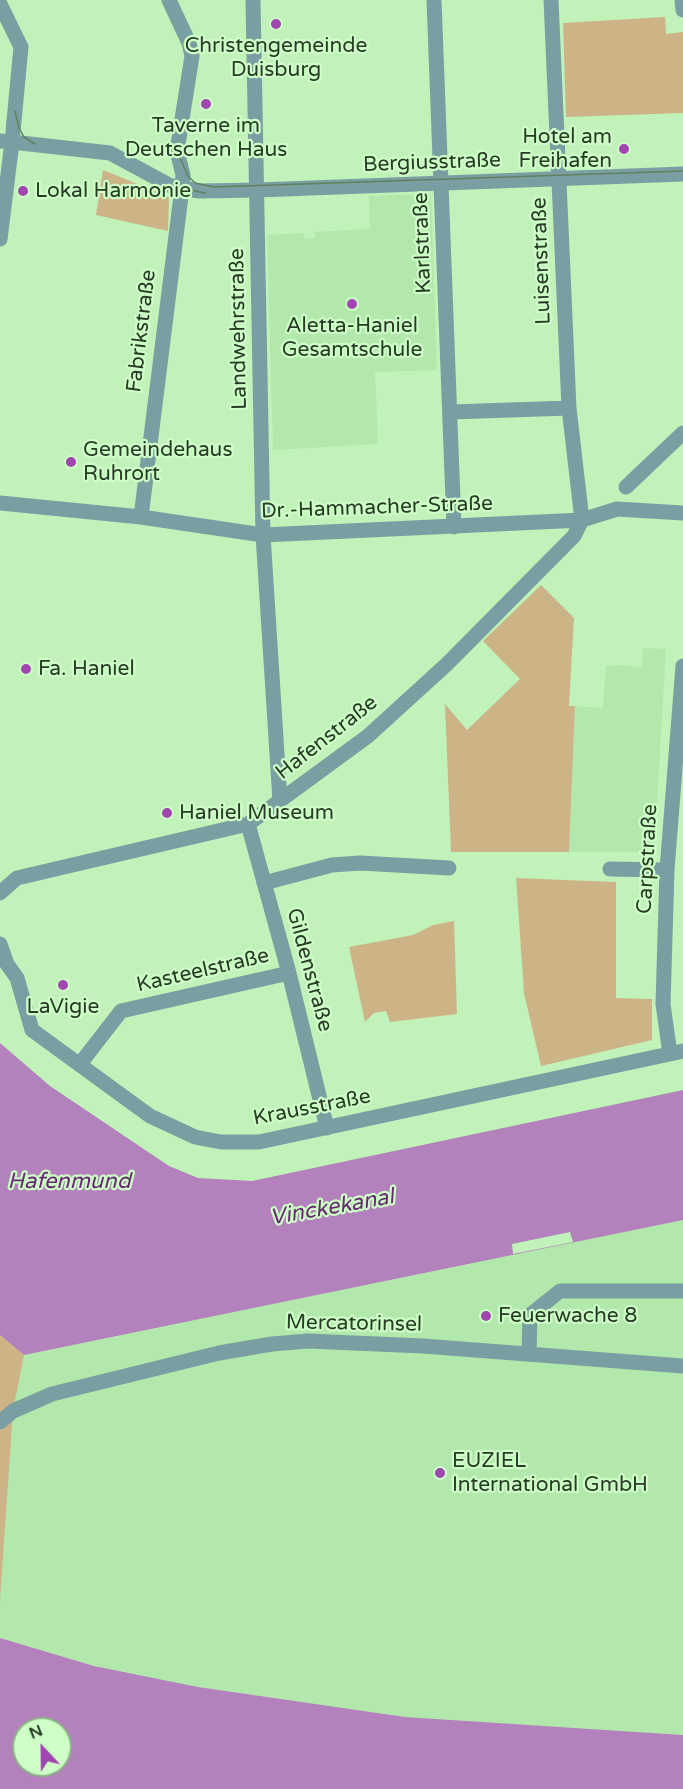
<!DOCTYPE html>
<meta charset="utf-8">
<style>
body{margin:0}
#map{position:relative;width:683px;height:1789px;overflow:hidden;background:#c0f2ba;font-family:"Varela Round",sans-serif}
canvas{display:block}
.north{position:absolute;left:12px;top:1717px;width:60px;height:60px;box-sizing:border-box;background:#cdffc7;border:2px solid #8bb186;border-radius:50%;rotate:338deg;font-size:16px;font-weight:700;line-height:24px;text-align:center;color:#273b25}
.north::after{content:'';display:block;margin:auto;width:21px;height:27px;background:#a146b0;clip-path:polygon(50% 0,100% 100%,50% 72%,0 100%)}
</style>
<div id="map">
<canvas width="683" height="1789"></canvas>
<div class="north">N</div>
</div>
<script>
const context = document.querySelector('canvas').getContext('2d');
context.lineJoin = 'round';
function fill(path, color) {
  context.fillStyle = color;
  context.fill(path, 'evenodd');
}
function toPath(rows) {
  const path = new Path2D();
  for (const r of rows) {
    path.moveTo(r[0], r[1]);
    for (let i = 2; i < r.length; i += 2) path.lineTo(r[i], r[i + 1]);
  }
  return path;
}
function strokePath(path, color, width, dash) {
  context.strokeStyle = color;
  context.lineWidth = width;
  context.lineCap = dash ? 'butt' : 'round';
  context.setLineDash(dash || []);
  context.stroke(path);
}
function drawText(font, color, halo, rows, align = 'center') {
  context.font = font + ' "Varela Round",sans-serif';
  context.lineWidth = 4.5;
  context.setLineDash([]);
  context.textBaseline = 'middle';
  context.strokeStyle = halo;
  context.fillStyle = color;
  for (const [text, x, y, turn = 0] of rows) {
    context.save();
    context.translate(x, y);
    context.rotate((+turn || 0) * Math.PI / 180);
    context.textAlign = isNaN(turn) ? turn : align;
    if (halo) context.strokeText(text, 0, 0);
    context.fillText(text, 0, 0);
    context.restore();
  }
}
fill(toPath([
 [431,194,437,370,375,372,378,444,273,450,267,235,304,233,304,239,315,238,315,232,370,229,369,196],
 [643,648,666,649,654,852,569,852,575,706,603,708,606,666,624,665,642,668],
 [683,1220,683,1735,405,1717,198,1687,94,1666,0,1638,0,1601,13,1411,24,1355]
]), '#b2e8ab');
fill(toPath([
 [665,17,666,34,683,32,683,113,566,117,563,23],
 [103,170,169,197,168,231,96,215],
 [541,585,574,618,569,706,575,706,569,852,451,852,445,704,467,730,520,679,483,641],
 [516,878,616,882,616,998,652,999,652,1040,541,1066,524,993],
 [454,921,457,1014,390,1022,386,1011,374,1013,365,1022,349,947,413,935,433,925],
 [0,1335,24,1355,13,1411,0,1601]
]), '#cdb487');
fill(toPath([
 [0,1043,50,1086,169,1166,198,1178,252,1181,683,1090,683,1220,24,1355,0,1335],
 [0,1638,94,1666,198,1687,405,1717,683,1735,683,1789,0,1789],
 [24,1729,60,1729,60,1765,24,1765]
]), '#b381bb');
fill(toPath([
 [570,1232,573,1242,513,1254,512,1244]
]), '#c0f2ba');
strokePath(toPath([
 [253,0,263,535,280,801],
 [434,0,454,527],
 [682,0,683,10],
 [0,141,12,142,0,239],
 [451,412,569,408],
 [626,487,683,433],
 [0,503,141,517,263,535,582,520,617,509,683,513],
 [141,517,182,188],
 [248,824,289,973,327,1128],
 [610,869,667,870],
 [264,883,332,865,360,863,449,868],
 [0,893,17,878,248,824,368,736,447,664,574,536,582,520,569,408,551,0],
 [0,944,7,964,17,978,32,1030,150,1116,195,1137,221,1142,259,1142,683,1051],
 [670,1054,663,1004,667,870,683,666],
 [80,1064,121,1011,289,973],
 [529,1354,530,1315,560,1291,683,1291],
 [0,1422,13,1411,52,1394,219,1353,272,1344,308,1341,423,1346,683,1366]
]), '#7a9fa2', 15);
strokePath(toPath([
 [169,0,189,43,192,56,177,151,183,175,182,188],
 [0,4,21,47,12,142,110,153,171,186,199,191,258,190,683,174]
]), '#7a9fa2', 15);
strokePath(toPath([
 [15,111,19,128,24,137,35,144],
 [177,151,188,176,195,183,214,187,683,171],
 [182,188,205,193]
]), '#61815e', 1.5);
for (const [x, y, r, color] of [
 [276,24,6,"#a146b0"],
 [206,104,6,"#a146b0"],
 [624,149,6,"#a146b0"],
 [23,191,6,"#a146b0"],
 [352,304,6,"#a146b0"],
 [71,462,6,"#a146b0"],
 [26,669,6,"#a146b0"],
 [167,813,6,"#a146b0"],
 [63,985,6,"#a146b0"],
 [486,1316,6,"#a146b0"],
 [440,1473,6,"#a146b0"]
]) {
  const dot = new Path2D();
  dot.arc(x, y, r, 0, 2 * Math.PI);
  context.fillStyle = color;
  context.fill(dot);
  strokePath(dot, '#cdffc7', 2);
}
drawText('21px', '#273b25', '#cdffc7', [
 ["Christengemeinde",276,46,"center"],
 ["Duisburg",276,70,"center"],
 ["Taverne im",206,126,"center"],
 ["Deutschen Haus",206,150,"center"],
 ["Hotel am",612,137,"right"],
 ["Freihafen",612,161,"right"],
 ["Lokal Harmonie",35,191],
 ["Aletta-Haniel",352,326,"center"],
 ["Gesamtschule",352,350,"center"],
 ["Gemeindehaus",83,450],
 ["Ruhrort",83,474],
 ["Fa. Haniel",38,669],
 ["Haniel Museum",179,813],
 ["LaVigie",63,1007,"center"],
 ["Feuerwache 8",498,1316],
 ["EUZIEL",452,1461],
 ["International GmbH",452,1485]
], 'left');
drawText('21px', '#273b25', '#cdffc7', [
 ["Bergiusstraße",432,163,-2],
 ["Karlstraße",423,243,-92],
 ["Luisenstraße",542,261,-92],
 ["Landwehrstraße",239,329,-91],
 ["Fabrikstraße",142,331,-83],
 ["Dr.-Hammacher-Straße",377,508,-2],
 ["Hafenstraße",327,738,-38],
 ["Carpstraße",648,859,-87],
 ["Gildenstraße",309,970,75],
 ["Kasteelstraße",203,971,-13],
 ["Krausstraße",312,1108,-11],
 ["Mercatorinsel",354,1324,1]
]);
drawText('italic 22px', '#672971', '#cdffc7', [
 ["Hafenmund",69,1182],
 ["Vinckekanal",332,1208,-10]
]);
</script>
